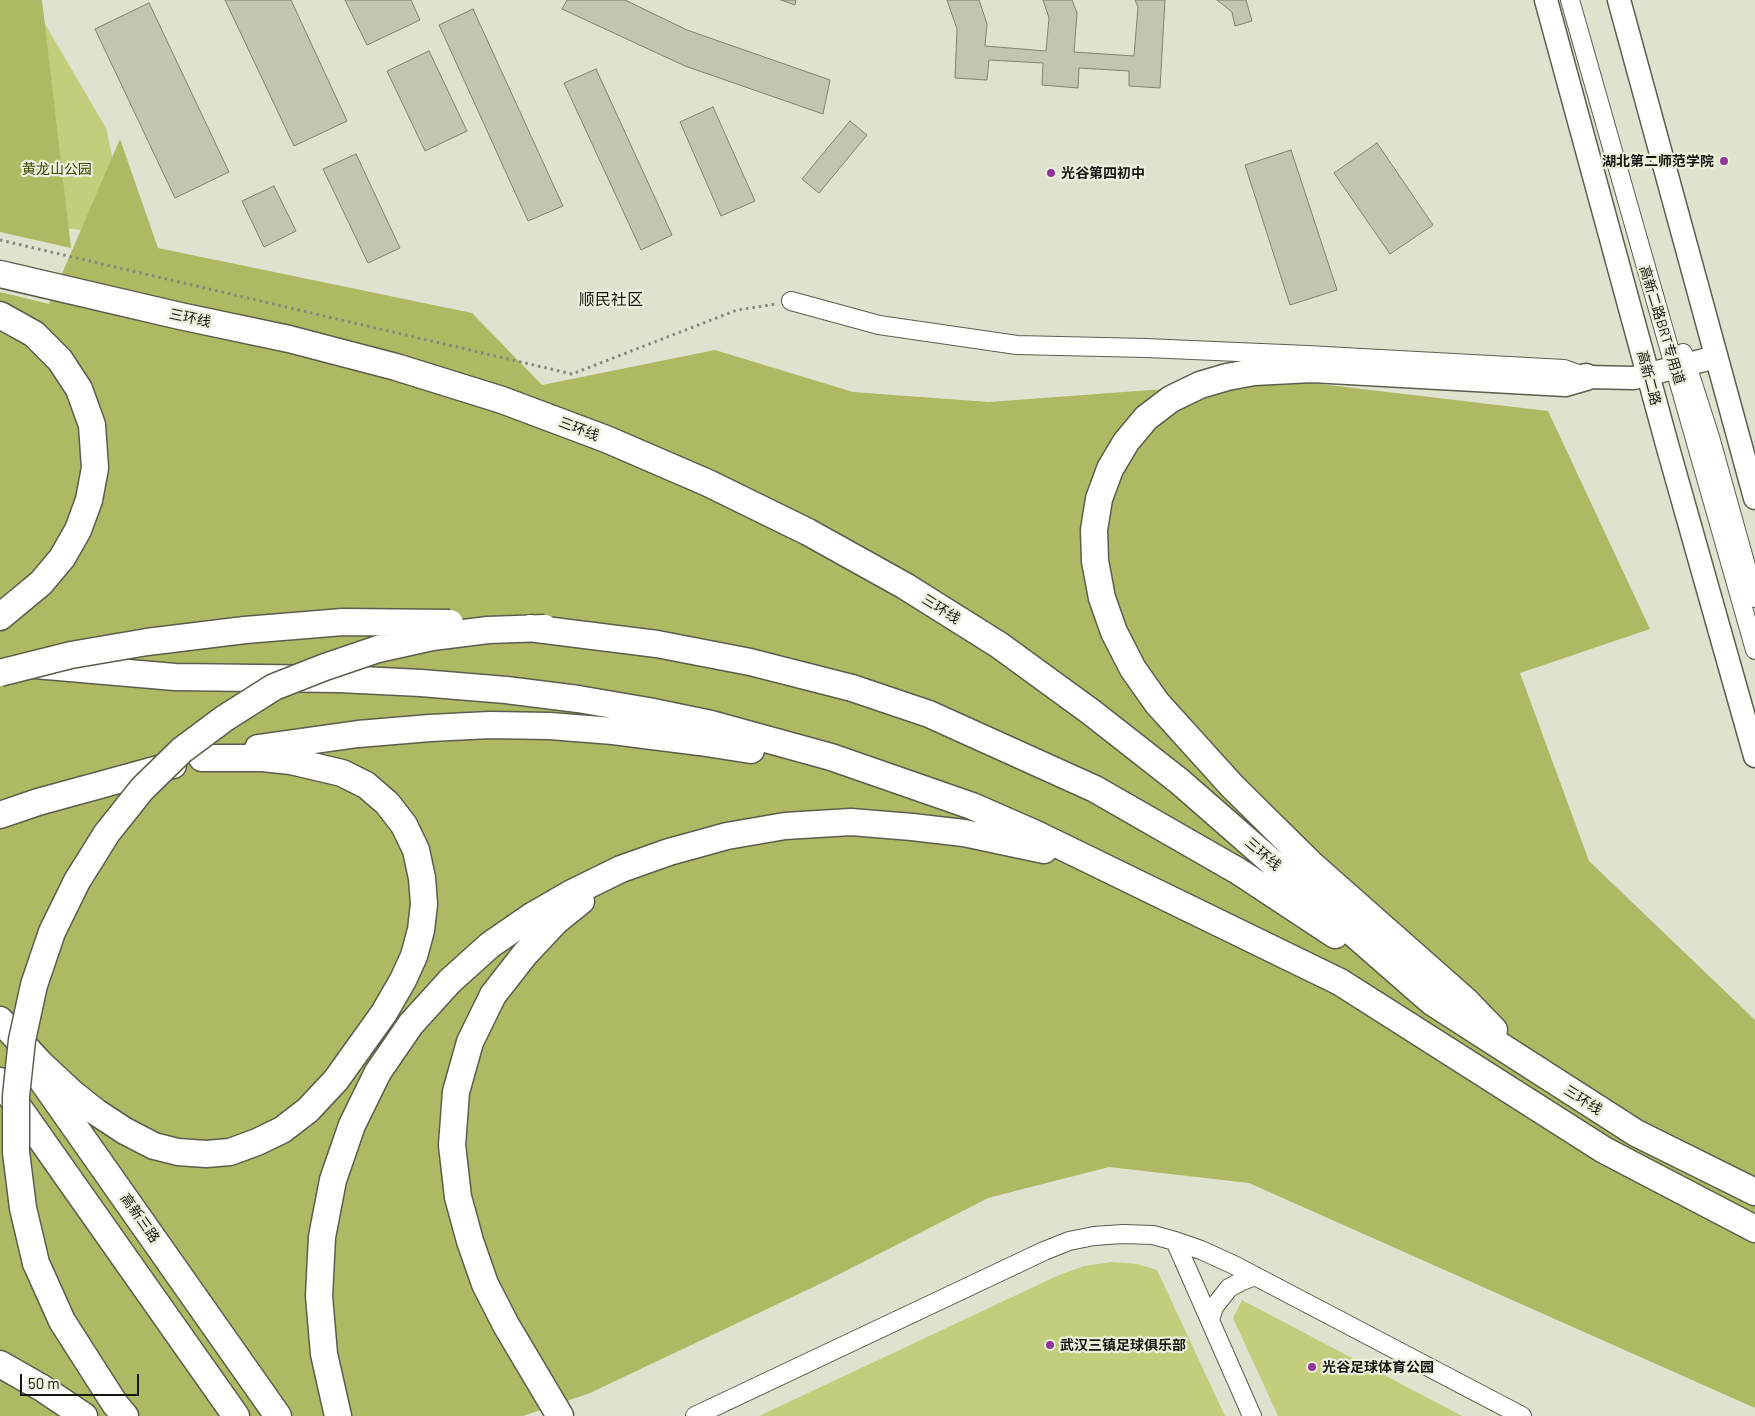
<!DOCTYPE html>
<meta charset="utf-8">
<style>
body{margin:0}
#map{position:relative;width:1755px;height:1416px;overflow:hidden;background:#dfe2ce;font-family:Barlow,sans-serif}
canvas{display:block}
.scale{position:absolute;left:20px;top:1374px;width:119px;height:22px;box-sizing:border-box;border:2px solid #15160f;border-top:0;padding-left:6px;font-size:15px;line-height:18px;white-space:nowrap;color:#15160f;-webkit-text-stroke:4px #ecefdb;paint-order:stroke}
</style>
<div id="map">
<canvas width="1755" height="1416"></canvas>
<div class="scale">50 m</div>
</div>
<script>
const context = document.querySelector('canvas').getContext('2d');
context.lineJoin = 'round';
function fill(path, color) {
  context.fillStyle = color;
  context.fill(path, 'evenodd');
}
function toPath(rows) {
  const path = new Path2D();
  for (const r of rows) {
    path.moveTo(r[0], r[1]);
    for (let i = 2; i < r.length; i += 2) path.lineTo(r[i], r[i + 1]);
  }
  return path;
}
function strokePath(path, color, width, dash) {
  context.strokeStyle = color;
  context.lineWidth = width;
  context.lineCap = dash ? 'butt' : 'round';
  context.setLineDash(dash || []);
  context.stroke(path);
}
function drawText(font, color, halo, rows, align = 'center') {
  context.font = font + ' Barlow,"Noto Sans SC",sans-serif';
  context.lineWidth = 4.5;
  context.setLineDash([]);
  context.textBaseline = 'middle';
  context.strokeStyle = halo;
  context.fillStyle = color;
  for (const [text, x, y, turn = 0] of rows) {
    context.save();
    context.translate(x, y);
    context.rotate((+turn || 0) * Math.PI / 180);
    context.textAlign = isNaN(turn) ? turn : align;
    if (halo) context.strokeText(text, 0, 0);
    context.fillText(text, 0, 0);
    context.restore();
  }
}
fill(toPath([
 [0,0,31,0,106,128,129,235,0,221],
 [1112,1262,1137,1264,1157,1270,1225,1416,759,1416,1059,1275,1084,1266],
 [1242,1300,1462,1416,1278,1416,1233,1318]
]), '#c4cd7c');
fill(toPath([
 [0,0,42,0,71,248,0,232],
 [120,139,158,248,472,313,542,385,715,350,853,392,989,402,1286,380,1548,411,1650,629,1520,673,1589,861,1755,1020,1755,1408,1249,1183,1109,1167,988,1198,826,1281,590,1393,523,1416,0,1416,0,292,49,304]
]), '#afb863');
const building = toPath([
 [225,0,291,0,347,121,294,146,225,0],
 [345,0,411,0,420,20,367,45,345,0],
 [567,0,625,0,687,30,830,80,823,114,685,66,562,9,567,0],
 [781,0,796,0,795,5,781,0],
 [947,0,979,0,987,24,985,46,1046,51,1049,18,1043,0,1072,0,1077,13,1074,52,1134,56,1138,7,1135,0,1165,0,1160,88,1129,86,1129,71,1079,68,1078,88,1042,85,1043,63,989,60,987,80,955,78,957,29,947,0],
 [1217,0,1246,0,1252,21,1235,26,1232,12,1217,0],
 [149,3,229,172,175,198,95,29,149,3],
 [473,9,563,206,528,221,439,25,473,9],
 [429,51,467,131,425,151,387,71,429,51],
 [596,69,672,235,641,250,564,83,596,69],
 [713,107,755,201,721,216,680,122,713,107],
 [850,121,867,135,819,193,802,179,850,121],
 [1377,143,1433,225,1390,254,1334,173,1377,143],
 [1291,150,1337,290,1290,305,1245,165,1291,150],
 [356,154,400,248,368,263,323,169,356,154],
 [274,186,296,231,264,247,242,201,274,186]
]);
fill(building, '#c2c5b1');
strokePath(building, '#818371', 1);
const minor = toPath([
 [1570,0,1755,650],
 [791,301,879,325,1017,345,1146,348,1307,355,1564,369,1586,377],
 [1683,353,1710,437,1755,598],
 [1175,1241,1252,1416],
 [1210,1320,1214,1307,1229,1288,1242,1281,1255,1276],
 [695,1416,1044,1251,1069,1241,1094,1236,1123,1234,1153,1235,1175,1241,1201,1250,1234,1265,1522,1416]
]);
const major = toPath([
 [1546,0,1668,448,1755,756],
 [1619,0,1755,498],
 [1586,377,1634,378,1716,357]
]);
const highway = toPath([
 [0,274,180,316,289,339,396,367,502,400,606,439,708,483,808,532,905,586,999,645,1091,712,1179,781,1432,1002,1636,1133,1755,1192],
 [0,315,34,334,60,360,79,389,92,425,95,468,89,500,78,530,62,558,41,583,0,617],
 [35,665,175,677,340,679,421,683,506,690,578,699,648,711,711,724,831,757,972,806,1036,834,1340,982,1604,1150,1755,1229],
 [852,688,929,714,1095,789,1238,871,1335,935],
 [258,748,358,734,430,728,490,725,550,726,613,731,700,742,751,750],
 [0,815,38,802,173,765],
 [0,1020,41,1064,72,1093,96,1112,125,1131,154,1146,178,1152,206,1154,230,1152,257,1142,282,1130,308,1110,336,1080,384,1013,403,980,414,956,421,930,424,904,422,878,416,850,404,825,387,803,366,785,342,773,291,761,262,758,202,758],
 [1494,1030,1466,1001,1311,864,1232,786,1157,703,1133,669,1114,632,1102,598,1095,561,1094,530,1099,499,1110,469,1126,442,1146,418,1171,399,1200,385,1227,377,1254,372,1312,369,1565,383,1586,377],
 [41,1079,278,1416],
 [0,1081,236,1416],
 [36,1263,62,1321,115,1404,125,1416],
 [0,1364,42,1388,84,1416],
 [338,1416,324,1354,319,1296,322,1237,333,1180,352,1125,378,1072,411,1024,450,981,490,945,532,916,570,894,621,869,669,852,727,836,785,826,851,822,912,827,964,833,1044,850],
 [560,1416,506,1325,485,1284,470,1241,458,1197,452,1145,456,1092,470,1042,493,995,525,954,555,922,581,901]
]);
strokePath(minor, '#5b5e4c', 20);
strokePath(major, '#5b5e4c', 25);
strokePath(highway, '#5b5e4c', 29);
strokePath(toPath([
 [0,240,572,374,737,310,776,304]
]), '#86897a', 3, [2.5, 4]);
strokePath(minor, '#fff', 18);
strokePath(major, '#fff', 22);
strokePath(highway, '#fff', 26);
const highwayBridge = toPath([
 [529,628,657,644,750,662,852,688],
 [0,673,71,655,147,642,245,630,343,622,450,623],
 [36,1263,23,1208,16,1152,16,1096,22,1040,34,985,52,932,77,881,107,833,142,789,182,750,225,718,274,687,325,667,378,649,432,637,488,630,545,628]
]);
strokePath(highwayBridge, '#5b5e4c', 29, []);
strokePath(highwayBridge, '#fff', 26);
for (const [x, y, r, color] of [
 [1724,161,5,"#93349d"],
 [1051,173,5,"#93349d"],
 [1050,1345,5,"#93349d"],
 [1312,1367,5,"#93349d"]
]) {
  const dot = new Path2D();
  dot.arc(x, y, r, 0, 2 * Math.PI);
  context.fillStyle = color;
  context.fill(dot);
  strokePath(dot, '#ecefdb', 2);
}
drawText('bold 14px', '#15160f', '#ecefdb', [
 ["湖北第二师范学院",1714,161,"right"],
 ["光谷第四初中",1061,173],
 ["武汉三镇足球俱乐部",1060,1345],
 ["光谷足球体育公园",1322,1367]
], 'left');
drawText('14px', '#434702', '#ecefdb', [
 ["黄龙山公园",57,169]
]);
drawText('14px', '#15160f', '#ecefdb', [
 ["三环线",190,318,12],
 ["高新二路BRT专用道",1662,325,73],
 ["高新二路",1649,378,75],
 ["三环线",579,429,21],
 ["三环线",941,609,32],
 ["三环线",1263,854,41],
 ["三环线",1583,1100,32],
 ["高新三路",140,1218,55]
]);
drawText('16px', '#15160f', '#ecefdb', [
 ["顺民社区",611,300]
]);
</script>
